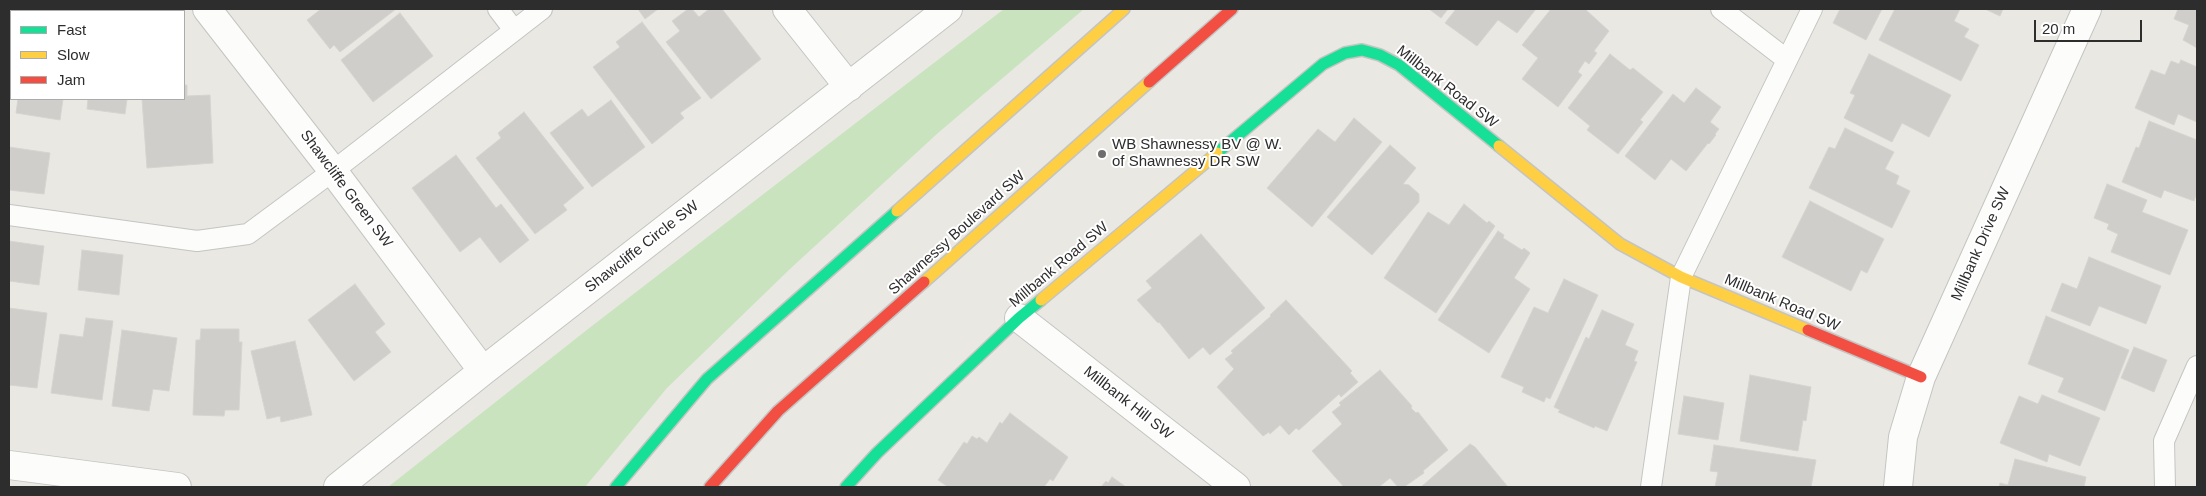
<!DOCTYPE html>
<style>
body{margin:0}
#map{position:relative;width:2206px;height:496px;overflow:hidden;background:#eae8e3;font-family:Helvetica,sans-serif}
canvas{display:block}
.frame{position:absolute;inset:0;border:10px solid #2d2d2d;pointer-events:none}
.legend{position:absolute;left:10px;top:10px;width:175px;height:90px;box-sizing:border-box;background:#fff;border:1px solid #ababab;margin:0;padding:6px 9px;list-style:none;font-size:15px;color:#2d2d2d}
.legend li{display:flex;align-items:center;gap:10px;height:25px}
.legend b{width:25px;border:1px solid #ababab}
.scale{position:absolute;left:2034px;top:20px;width:108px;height:22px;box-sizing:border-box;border:2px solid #2d2d2d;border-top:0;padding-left:6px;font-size:15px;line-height:18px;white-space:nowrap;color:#2d2d2d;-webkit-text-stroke:4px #fff;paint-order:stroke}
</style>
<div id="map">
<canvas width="2206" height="496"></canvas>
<div class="frame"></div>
<ul class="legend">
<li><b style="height:6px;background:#16e098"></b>Fast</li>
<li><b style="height:6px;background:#ffcf43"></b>Slow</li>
<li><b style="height:6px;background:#f24e42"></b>Jam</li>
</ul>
<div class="scale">20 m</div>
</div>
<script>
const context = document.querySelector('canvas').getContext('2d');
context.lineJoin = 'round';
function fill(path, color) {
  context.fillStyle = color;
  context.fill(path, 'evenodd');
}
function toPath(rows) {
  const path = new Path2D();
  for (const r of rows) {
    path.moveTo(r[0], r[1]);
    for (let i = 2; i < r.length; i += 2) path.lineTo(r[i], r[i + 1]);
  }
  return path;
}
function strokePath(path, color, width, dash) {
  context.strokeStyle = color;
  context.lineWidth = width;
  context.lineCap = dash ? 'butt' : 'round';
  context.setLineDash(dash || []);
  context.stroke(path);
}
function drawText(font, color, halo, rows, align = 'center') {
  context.font = font + ' Helvetica,sans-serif';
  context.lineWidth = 4;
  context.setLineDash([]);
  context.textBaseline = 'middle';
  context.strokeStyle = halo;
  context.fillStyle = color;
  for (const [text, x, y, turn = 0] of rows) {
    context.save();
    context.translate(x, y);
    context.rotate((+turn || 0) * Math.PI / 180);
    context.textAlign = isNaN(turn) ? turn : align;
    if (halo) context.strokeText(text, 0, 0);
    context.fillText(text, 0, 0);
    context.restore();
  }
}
fill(toPath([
 [1004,9,1084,9,938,133,790,269,667,388,585,487,388,487,588,329]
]), '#c9e3bf');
const building = toPath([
 [321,9,396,9,340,52,334,45,330,49,307,20,321,9],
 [638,9,658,9,645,19,638,9],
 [688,9,692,9,699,17,709,9,722,9,761,59,711,99,666,42,680,31,672,21,688,9],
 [1429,9,1448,9,1441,18,1429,9],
 [1456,9,1536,9,1517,33,1498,20,1477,46,1445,23,1456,9],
 [1551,9,1585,9,1609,31,1594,51,1597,53,1589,64,1585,61,1579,70,1578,72,1582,75,1558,107,1522,79,1538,58,1522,45,1551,9],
 [1840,9,1882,9,1866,40,1833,23,1840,9],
 [1895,9,1960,9,1954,21,1969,29,1964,37,1979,45,1961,81,1879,40,1895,9],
 [1985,9,2003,9,2000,16,1985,9],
 [2178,9,2197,9,2197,48,2183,40,2189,25,2174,19,2178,9],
 [400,13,433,56,373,102,341,60,400,13],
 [642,22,701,98,680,113,684,118,652,144,593,67,620,47,616,42,642,22],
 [9,31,11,32,9,55,9,31],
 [1610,54,1630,70,1633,68,1663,92,1640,120,1643,122,1618,154,1587,130,1590,126,1568,108,1610,54],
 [1869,54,1951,95,1929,137,1902,123,1892,142,1844,118,1855,95,1850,93,1869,54],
 [2181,60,2197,67,2197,122,2178,114,2174,125,2135,108,2151,70,2165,75,2171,61,2179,64,2181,60],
 [184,85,187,85,187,96,210,95,213,163,147,168,142,99,184,99,184,85],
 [1696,88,1721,107,1710,122,1719,129,1715,134,1716,135,1709,144,1708,143,1686,171,1671,159,1655,180,1625,156,1673,94,1684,103,1696,88],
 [18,99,63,99,60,120,16,113,18,99],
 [88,99,127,99,125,114,87,109,88,99],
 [611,100,645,147,592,187,550,133,582,109,588,117,611,100],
 [524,112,584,188,563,205,567,210,535,234,476,158,501,138,498,133,524,112],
 [1354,118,1382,142,1312,227,1267,188,1318,129,1335,142,1354,118],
 [2149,121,2197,140,2197,193,2194,201,2164,190,2161,198,2122,182,2136,147,2139,148,2149,121],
 [1845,128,1894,152,1885,169,1899,176,1896,184,1910,191,1892,228,1809,188,1829,147,1835,149,1845,128],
 [1390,145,1416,168,1403,184,1409,185,1419,194,1419,202,1372,255,1327,217,1390,145],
 [9,147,50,153,44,194,9,190,9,147],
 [456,155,496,208,501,204,529,240,500,263,480,237,460,252,412,188,456,155],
 [2107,184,2147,200,2142,212,2188,230,2170,275,2111,252,2118,234,2107,229,2109,224,2094,218,2107,184],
 [1810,201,1884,239,1867,273,1861,270,1851,291,1782,257,1810,201],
 [1464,204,1487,223,1489,221,1495,226,1436,313,1384,278,1428,212,1449,225,1464,204],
 [1498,231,1504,235,1503,238,1522,250,1524,248,1530,253,1514,278,1530,289,1489,353,1438,320,1498,231],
 [1201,234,1265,308,1210,355,1203,347,1189,359,1159,322,1158,323,1137,300,1152,288,1146,281,1201,234],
 [9,241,44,246,39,285,9,281,9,241],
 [82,250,123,255,119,295,78,290,82,250],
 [2089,257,2161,286,2146,324,2099,306,2090,326,2051,311,2062,283,2077,289,2089,257],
 [1564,279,1598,295,1550,399,1546,397,1544,402,1522,392,1524,387,1501,377,1534,307,1548,313,1564,279],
 [355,284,385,324,375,332,391,352,354,381,308,320,355,284],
 [1286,300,1352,371,1350,373,1358,382,1341,397,1339,394,1299,430,1296,428,1289,435,1280,425,1270,434,1269,432,1263,436,1217,387,1234,369,1225,359,1233,353,1231,351,1271,316,1270,315,1286,300],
 [9,308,47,313,37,388,9,385,10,368,9,368,9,308],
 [1602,310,1634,324,1625,345,1638,351,1634,361,1637,362,1607,431,1595,426,1594,428,1558,412,1560,410,1554,407,1586,337,1589,339,1602,310],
 [2046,316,2129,350,2105,411,2058,392,2064,378,2028,364,2046,316],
 [86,318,113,321,102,400,51,393,60,334,83,337,86,318],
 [201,329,239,329,239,342,242,342,239,410,225,410,224,416,193,415,196,340,200,340,201,329],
 [122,330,177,338,169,391,153,389,149,411,112,406,122,330],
 [295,341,312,415,281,422,280,416,267,419,251,351,295,341],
 [2134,347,2167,360,2154,392,2121,378,2134,347],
 [1380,370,1412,406,1411,408,1416,413,1418,412,1448,450,1423,471,1424,473,1404,487,1398,487,1390,478,1379,487,1344,487,1312,451,1342,424,1332,412,1341,405,1339,403,1380,370],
 [1750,375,1811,387,1806,421,1803,420,1798,451,1740,441,1750,375],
 [2042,395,2100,418,2080,466,2049,454,2047,462,2000,443,2019,396,2038,404,2042,395],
 [1684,396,1724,403,1718,440,1678,434,1684,396],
 [1010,413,1068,457,1053,481,1050,479,1044,487,948,487,938,480,964,442,967,444,972,436,977,439,979,437,987,443,1000,422,1002,424,1010,413],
 [1470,444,1475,447,1508,487,1421,487,1470,444],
 [1714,445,1816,460,1811,487,1715,487,1718,472,1710,471,1714,445],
 [2015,459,2086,477,2084,487,1999,487,2000,483,2008,485,2015,459],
 [1112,477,1126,487,1101,487,1106,481,1108,483,1112,477]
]);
fill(building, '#cfceca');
strokePath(building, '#d5d4cf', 1);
const lane = toPath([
 [498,9,514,30],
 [1721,9,1786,59],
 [9,215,197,241,248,234,333,171,542,9],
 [1651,487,1681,277,1812,9],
 [2165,487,2164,441,2197,366]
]);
const street = toPath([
 [207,9,333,171,483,371],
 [787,9,849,87],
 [1019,318,1236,487],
 [9,465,177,487],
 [338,487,483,371,948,9],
 [1898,487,1903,437,1921,377,2087,9]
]);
const fast = toPath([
 [1217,153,1323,64,1345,53,1362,50,1380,55,1399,65,1499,146],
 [616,487,707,379,897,211],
 [846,487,877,453,1019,318,1041,300]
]);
const slow = toPath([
 [1499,146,1620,244,1681,277,1808,330],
 [897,211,1124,9],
 [924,282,1149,82],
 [1041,300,1217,153]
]);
const jam = toPath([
 [1149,82,1232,9],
 [1808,330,1921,377],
 [710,487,778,411,924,282]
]);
strokePath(lane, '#c4c4c3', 22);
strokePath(street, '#c4c4c3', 30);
strokePath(fast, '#c4c4c3', 14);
strokePath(slow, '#c4c4c3', 14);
strokePath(jam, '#c4c4c3', 14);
strokePath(lane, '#fcfcfb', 20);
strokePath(street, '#fcfcfb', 28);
strokePath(fast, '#16e098', 11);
strokePath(slow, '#ffcf43', 11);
strokePath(jam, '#f24e42', 11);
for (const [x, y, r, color] of [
 [1102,154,5,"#6f6e6d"]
]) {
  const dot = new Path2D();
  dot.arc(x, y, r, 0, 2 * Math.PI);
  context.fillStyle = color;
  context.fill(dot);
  strokePath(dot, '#fff', 2);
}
drawText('15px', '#2d2d2d', '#fff', [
 ["Millbank Road SW",1447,87,38],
 ["Shawcliffe Green SW",346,189,53],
 ["Shawnessy Boulevard SW",957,233,-42],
 ["Millbank Drive SW",1981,244,-66],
 ["Shawcliffe Circle SW",642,247,-38],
 ["Millbank Road SW",1059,265,-40],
 ["Millbank Road SW",1782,303,23],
 ["Millbank Hill SW",1128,403,38]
]);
drawText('15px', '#2d2d2d', '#fff', [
 ["WB Shawnessy BV @ W.",1112,145],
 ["of Shawnessy DR SW",1112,162]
], 'left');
</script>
